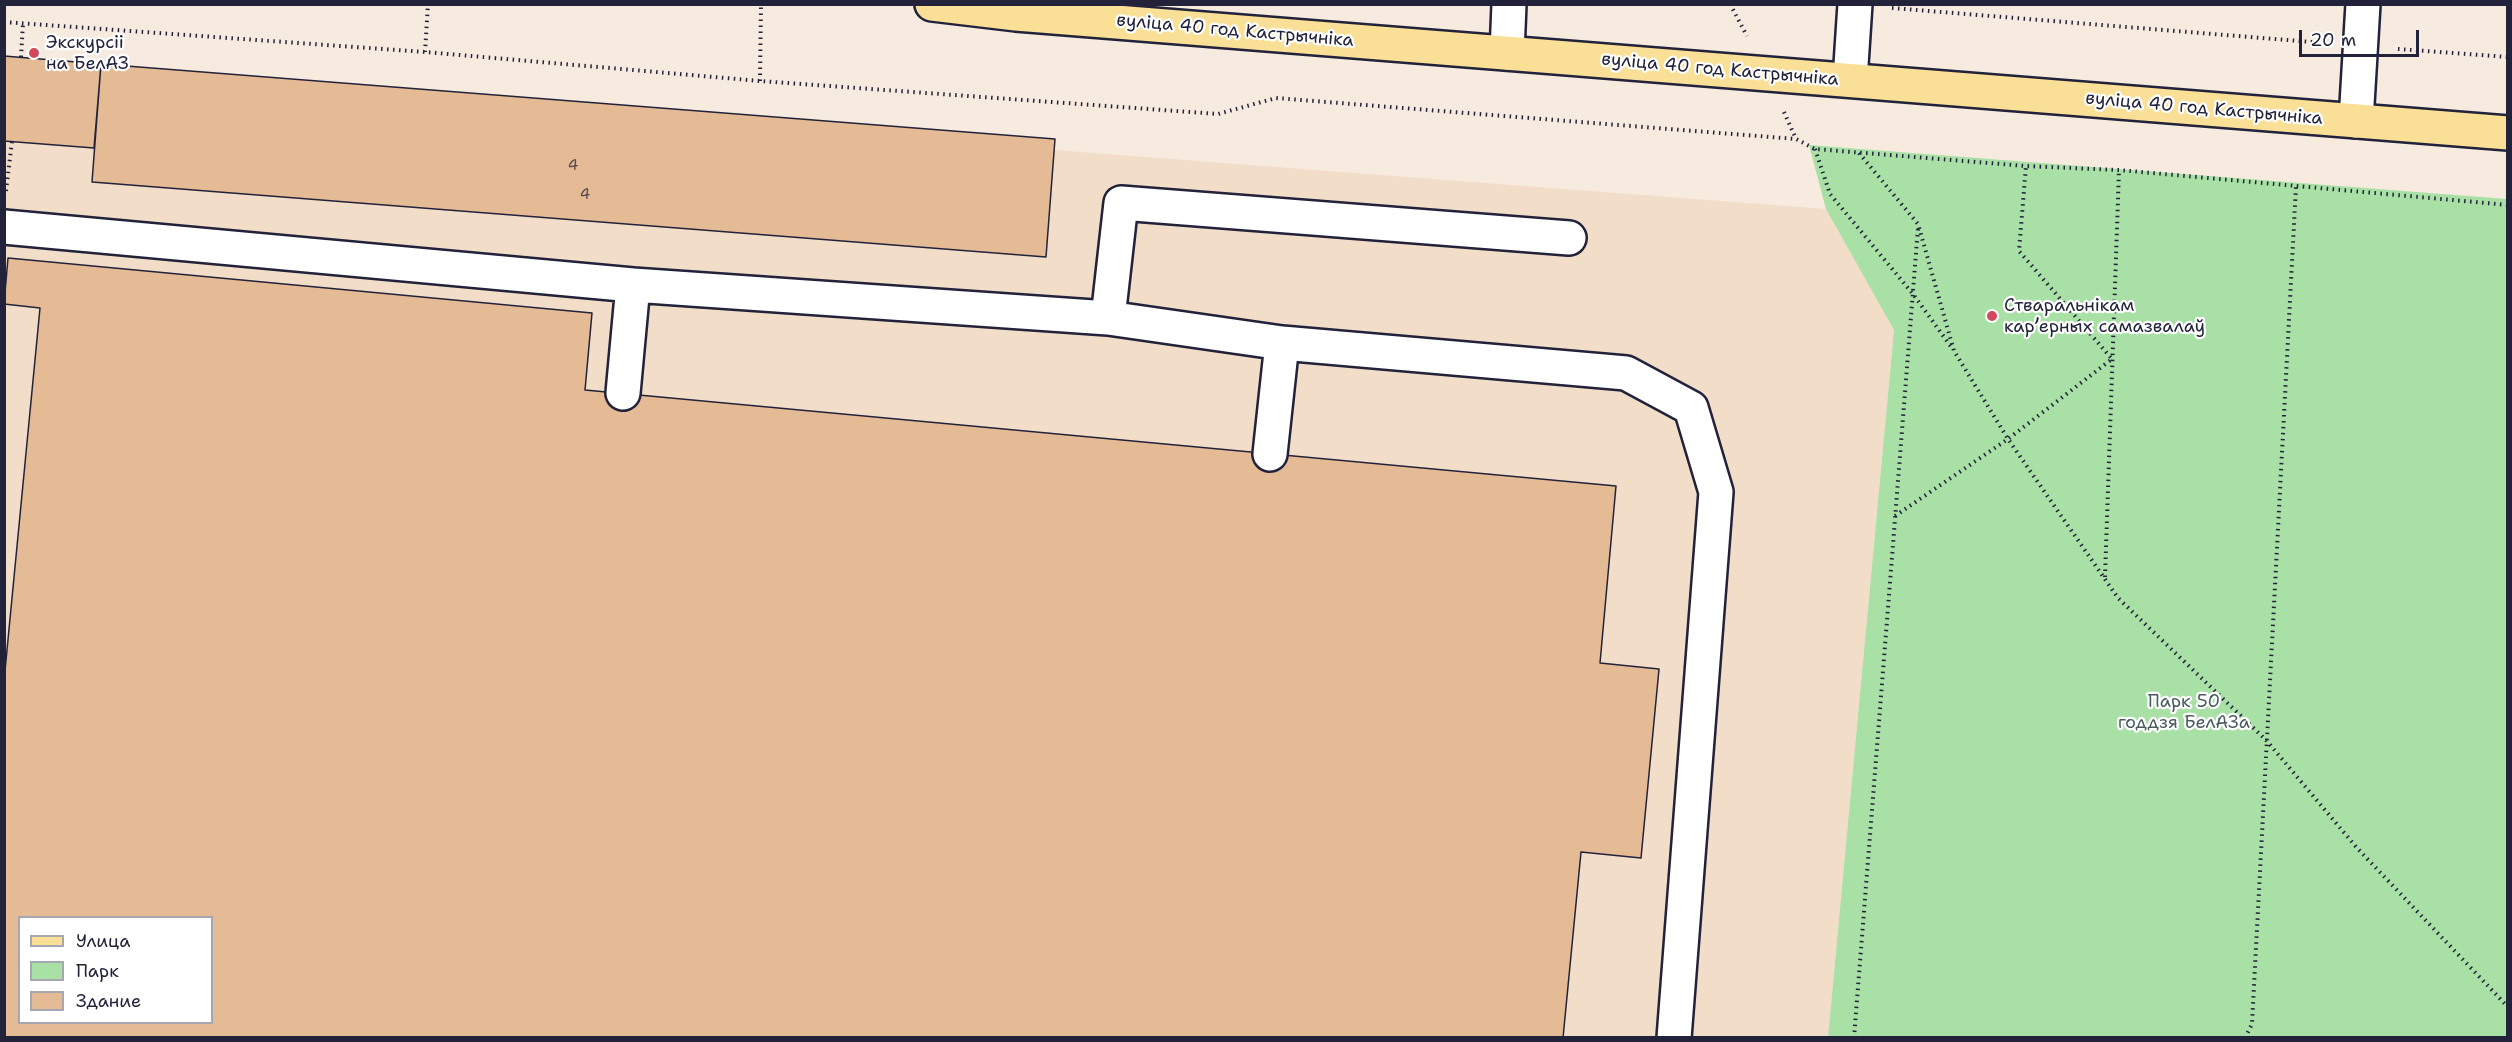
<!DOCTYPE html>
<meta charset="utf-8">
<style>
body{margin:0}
#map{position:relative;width:2512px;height:1042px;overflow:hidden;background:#f7ebdf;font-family:"Shantell Sans",sans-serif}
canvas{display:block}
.frame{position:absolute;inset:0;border:6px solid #22223b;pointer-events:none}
.legend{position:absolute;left:18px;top:916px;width:195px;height:108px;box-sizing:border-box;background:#fff;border:2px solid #a7a7b1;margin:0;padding:8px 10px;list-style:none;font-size:18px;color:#22223b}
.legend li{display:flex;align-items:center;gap:12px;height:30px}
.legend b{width:30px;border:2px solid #a7a7b1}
.scale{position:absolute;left:2299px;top:30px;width:120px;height:27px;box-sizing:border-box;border:3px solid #22223b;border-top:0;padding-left:8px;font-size:18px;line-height:21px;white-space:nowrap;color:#22223b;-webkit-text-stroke:4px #fff;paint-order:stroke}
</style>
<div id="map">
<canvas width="2512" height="1042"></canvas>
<div class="frame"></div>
<ul class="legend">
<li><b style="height:8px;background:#fadf96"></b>Улица</li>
<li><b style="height:16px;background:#a8e0a5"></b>Парк</li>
<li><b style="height:16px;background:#e4bb94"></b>Здание</li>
</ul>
<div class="scale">20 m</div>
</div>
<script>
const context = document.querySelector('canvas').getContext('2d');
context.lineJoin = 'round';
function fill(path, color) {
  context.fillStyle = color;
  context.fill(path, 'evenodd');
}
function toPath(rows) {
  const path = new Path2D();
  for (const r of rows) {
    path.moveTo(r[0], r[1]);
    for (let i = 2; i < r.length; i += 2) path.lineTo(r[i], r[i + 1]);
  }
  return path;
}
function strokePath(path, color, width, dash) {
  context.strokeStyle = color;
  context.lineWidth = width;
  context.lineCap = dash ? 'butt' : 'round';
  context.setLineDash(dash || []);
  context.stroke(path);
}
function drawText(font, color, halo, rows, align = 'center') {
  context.font = font + ' "Shantell Sans",sans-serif';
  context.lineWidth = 4.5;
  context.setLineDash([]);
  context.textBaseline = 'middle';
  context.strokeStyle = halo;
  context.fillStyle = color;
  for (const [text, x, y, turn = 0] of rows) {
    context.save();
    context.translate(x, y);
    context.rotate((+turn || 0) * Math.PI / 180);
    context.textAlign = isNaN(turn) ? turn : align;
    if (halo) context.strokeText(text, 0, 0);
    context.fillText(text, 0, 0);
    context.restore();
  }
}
fill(toPath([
 [4,56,1055,139,1054,150,1826,209,1894,329,1828,1037,5,1037],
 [20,918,212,918,212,1022,20,1022]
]), '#f1ddc8');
fill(toPath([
 [1809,145,2507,199,2507,1037,1828,1037,1894,330,1826,209]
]), '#a8e0a5');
const building = toPath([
 [4,56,101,64,94,148,4,141,4,56],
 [101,64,1055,139,1046,257,92,182,101,64],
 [8,258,592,313,585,390,1616,486,1600,663,1659,669,1641,858,1581,852,1563,1038,4,1038,4,681,40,308,4,304,8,258],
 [20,918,212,918,212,1022,20,1022,20,918]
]);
fill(building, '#e4bb94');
strokePath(building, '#22223b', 1.5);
const minor = toPath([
 [1507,53,1509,4],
 [1850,80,1855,4],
 [2356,121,2363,4],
 [4,227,633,285,1108,318,1282,343,1626,373,1691,408,1716,492,1674,1038],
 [1108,318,1121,203,1569,238],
 [623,393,633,285],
 [1270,454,1282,343]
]);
const major = toPath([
 [932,4,1016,14,2508,133]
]);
strokePath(minor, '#22223b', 38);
strokePath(major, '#22223b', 38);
strokePath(toPath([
 [1730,4,1747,36],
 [1892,8,2324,43],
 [4,22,425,52,760,81,1218,114,1276,98,1796,139,1815,149,2026,166,2119,170,2508,205],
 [2398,49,2508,57],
 [425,52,428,4],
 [21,57,23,23],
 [760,81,761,4],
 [1784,112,1796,139],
 [1815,149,1830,194,1913,294,1952,348],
 [1859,153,1918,224,1954,351,2008,439,2118,598,2266,740,2357,848,2508,1007],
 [6,191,12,141],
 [1895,516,2008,439,2112,359,2019,251,2026,166],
 [2105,577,2119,170],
 [1854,1038,1918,228],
 [2245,1038,2252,1024,2296,186]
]), '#22223b', 4, [1.5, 4.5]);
strokePath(minor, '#fff', 33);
strokePath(major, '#fadf96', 33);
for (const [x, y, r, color] of [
 [34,53,6,"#d1495b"],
 [1992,316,6,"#d1495b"]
]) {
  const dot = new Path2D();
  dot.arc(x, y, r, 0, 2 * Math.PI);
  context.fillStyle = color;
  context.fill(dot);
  strokePath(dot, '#fff', 2);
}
drawText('15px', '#524851', null, [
 ["4",573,166],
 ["4",585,195]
]);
drawText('18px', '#22223b', '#fff', [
 ["вуліца 40 год Кастрычніка",1235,31,5],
 ["вуліца 40 год Кастрычніка",1720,70,5],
 ["вуліца 40 год Кастрычніка",2204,109,5]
]);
drawText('18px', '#22223b', '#fff', [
 ["Экскурсіі",46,43],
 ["на БелАЗ",46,64],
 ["Стваральнікам",2004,306],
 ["карʼерных самазвалаў",2004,327]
], 'left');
drawText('18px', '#4a5b5b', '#fff', [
 ["Парк 50",2184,702],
 ["годдзя БелАЗа",2184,723]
]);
</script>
